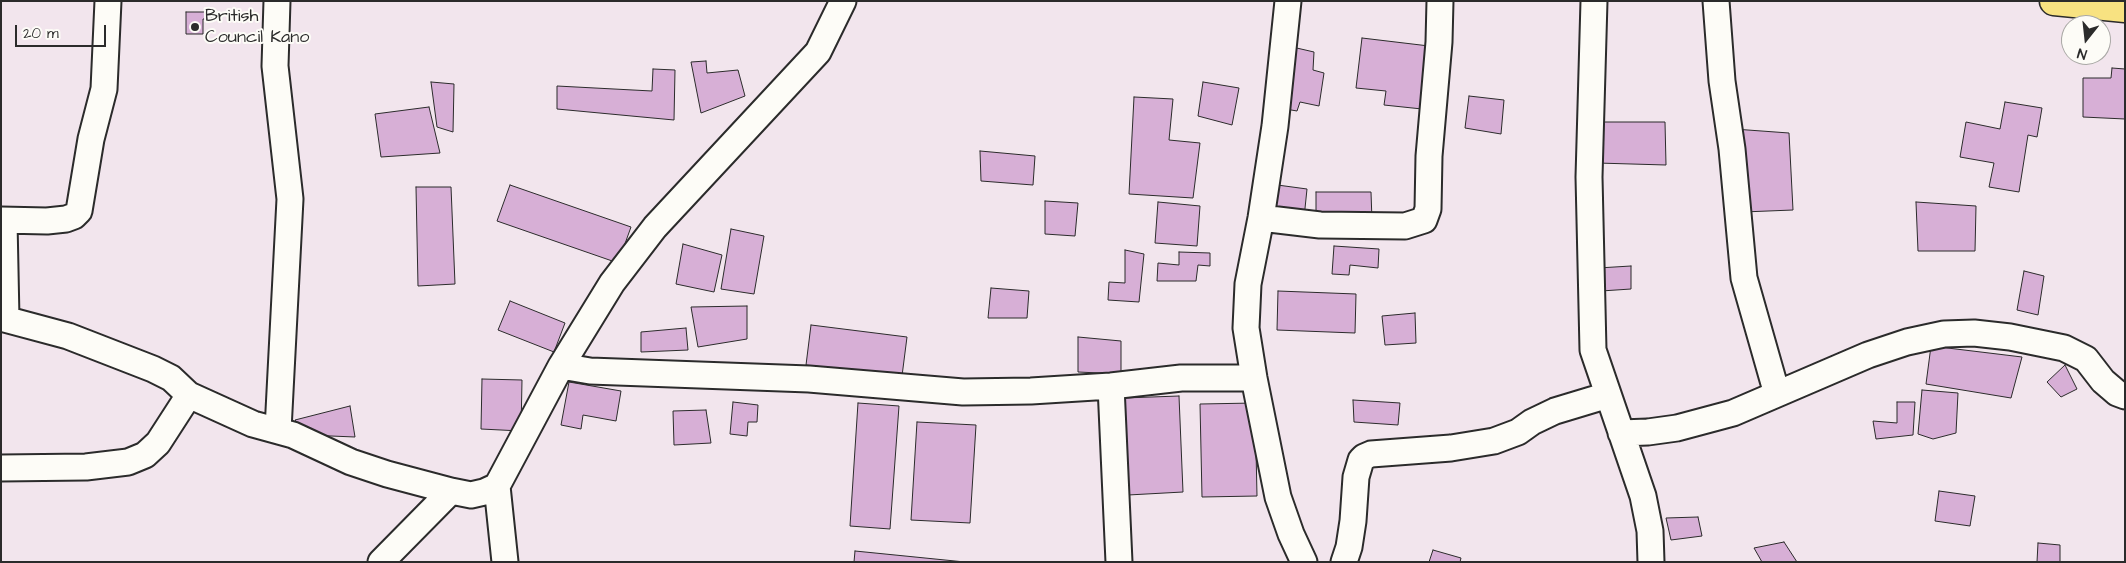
<!DOCTYPE html>
<style>
body{margin:0}
#map{position:relative;width:2126px;height:563px;overflow:hidden;background:#f2e5ed;font-family:"Architects Daughter",sans-serif}
canvas{display:block}
.frame{position:absolute;inset:0;border:2px solid #2b2b2b;pointer-events:none}
.north{position:absolute;left:2061px;top:15px;width:50px;height:50px;box-sizing:border-box;background:#fdfcf7;border:1px solid #a9a8a5;border-radius:50%;rotate:196deg;font-size:14px;font-weight:700;line-height:20px;text-align:center;color:#2b2b2b}
.north::after{content:'';display:block;margin:auto;width:18px;height:22px;background:#2b2b2b;clip-path:polygon(50% 0,100% 100%,50% 72%,0 100%)}
.scale{position:absolute;left:15px;top:25px;width:91px;height:22px;box-sizing:border-box;border:2px solid #2b2b2b;border-top:0;padding-left:6px;font-size:15px;line-height:18px;white-space:nowrap;color:#2b2b2b;-webkit-text-stroke:4px #fdfcf7;paint-order:stroke}
</style>
<div id="map">
<canvas width="2126" height="563"></canvas>
<div class="frame"></div>
<div class="north">N</div>
<div class="scale">20 m</div>
</div>
<script>
const context = document.querySelector('canvas').getContext('2d');
context.lineJoin = 'round';
function fill(path, color) {
  context.fillStyle = color;
  context.fill(path, 'evenodd');
}
function toPath(rows) {
  const path = new Path2D();
  for (const r of rows) {
    path.moveTo(r[0], r[1]);
    for (let i = 2; i < r.length; i += 2) path.lineTo(r[i], r[i + 1]);
  }
  return path;
}
function strokePath(path, color, width, dash) {
  context.strokeStyle = color;
  context.lineWidth = width;
  context.lineCap = dash ? 'butt' : 'round';
  context.setLineDash(dash || []);
  context.stroke(path);
}
function drawText(font, color, halo, rows, align = 'center') {
  context.font = font + ' "Architects Daughter",sans-serif';
  context.lineWidth = 4;
  context.setLineDash([]);
  context.textBaseline = 'middle';
  context.strokeStyle = halo;
  context.fillStyle = color;
  for (const [text, x, y, turn = 0] of rows) {
    context.save();
    context.translate(x, y);
    context.rotate((+turn || 0) * Math.PI / 180);
    context.textAlign = isNaN(turn) ? turn : align;
    if (halo) context.strokeText(text, 0, 0);
    context.fillText(text, 0, 0);
    context.restore();
  }
}
const building = toPath([
 [186,12,211,12,212,19,203,19,203,34,186,34,186,12],
 [1362,38,1429,46,1422,109,1384,105,1386,91,1356,88,1362,38],
 [1288,46,1314,52,1313,70,1324,73,1319,106,1300,102,1297,111,1280,108,1288,46],
 [706,61,707,73,738,70,745,96,701,113,691,62,706,61],
 [2112,68,2125,69,2125,119,2083,117,2083,78,2111,78,2112,68],
 [653,69,675,70,674,120,557,109,557,86,652,91,653,69],
 [431,82,454,84,453,132,437,127,431,82],
 [1203,82,1239,88,1232,125,1198,116,1203,82],
 [1469,96,1504,100,1501,134,1465,128,1469,96],
 [1134,97,1173,99,1169,140,1200,143,1193,198,1129,194,1134,97],
 [2005,102,2042,108,2037,137,2028,135,2019,192,1989,187,1994,163,1960,157,1966,122,2000,129,2005,102],
 [429,107,440,153,381,157,375,114,429,107],
 [1599,122,1665,122,1666,165,1597,163,1599,122],
 [1734,129,1789,133,1793,210,1743,212,1734,129],
 [980,151,1035,156,1033,185,981,181,980,151],
 [1270,184,1307,189,1304,218,1266,213,1270,184],
 [510,185,631,227,618,263,497,221,510,185],
 [416,187,451,187,455,284,418,286,416,187],
 [1316,192,1371,192,1372,221,1316,220,1316,192],
 [1045,201,1078,203,1075,236,1045,234,1045,201],
 [1158,202,1200,206,1197,246,1155,243,1158,202],
 [1916,202,1976,206,1975,251,1918,251,1916,202],
 [731,229,764,236,754,294,721,289,731,229],
 [683,244,722,255,714,292,676,284,683,244],
 [1334,246,1379,249,1378,268,1350,265,1349,275,1332,274,1334,246],
 [1125,250,1144,254,1139,302,1108,300,1109,282,1125,283,1125,250],
 [1179,252,1210,253,1210,266,1198,265,1196,281,1157,281,1158,263,1179,265,1179,252],
 [1631,266,1631,289,1601,291,1598,268,1631,266],
 [2024,271,2044,276,2038,315,2017,310,2024,271],
 [991,288,1029,291,1027,318,988,318,991,288],
 [1278,291,1356,294,1355,333,1277,330,1278,291],
 [510,301,565,323,554,352,498,330,510,301],
 [747,306,747,339,698,347,691,307,747,306],
 [1415,313,1416,343,1385,345,1382,316,1415,313],
 [811,325,907,337,902,376,806,365,811,325],
 [686,328,688,350,641,352,641,332,686,328],
 [1078,337,1121,341,1121,374,1078,372,1078,337],
 [1931,346,2022,357,2011,398,1926,384,1931,346],
 [2065,365,2077,389,2061,397,2047,382,2065,365],
 [482,379,522,380,521,431,481,429,482,379],
 [569,382,621,391,616,421,583,415,581,429,561,425,569,382],
 [1922,390,1958,393,1956,433,1933,439,1918,434,1922,390],
 [1179,396,1183,492,1128,495,1124,398,1179,396],
 [1353,400,1400,403,1398,425,1354,422,1353,400],
 [733,402,758,405,757,422,748,422,747,436,730,434,733,402],
 [1897,402,1915,402,1913,435,1876,439,1873,421,1897,423,1897,402],
 [858,403,899,406,890,529,850,526,858,403],
 [1255,403,1257,496,1202,497,1200,404,1255,403],
 [350,406,355,437,307,435,295,420,350,406],
 [706,410,711,443,674,445,673,411,706,410],
 [917,422,976,425,970,523,911,520,917,422],
 [1939,491,1975,496,1970,526,1935,521,1939,491],
 [1698,517,1702,536,1671,540,1666,518,1698,517],
 [1784,542,1797,562,1762,562,1754,548,1784,542],
 [2038,543,2060,545,2060,562,2037,562,2038,543],
 [1433,550,1461,558,1460,562,1429,562,1433,550],
 [855,551,965,562,854,562,855,551]
]);
fill(building, '#d7afd6');
strokePath(building, '#2b2b2b', 1);
const street = toPath([
 [277,1,275,66,290,199,278,430],
 [1288,1,1275,126,1261,218,1248,284,1246,328,1254,378,1278,497,1291,534,1304,562],
 [1594,1,1589,177,1593,350,1643,496,1650,531,1651,562],
 [1716,1,1722,81,1732,149,1744,278,1777,394],
 [1261,218,1320,225,1405,226,1424,220,1428,209,1429,156,1439,42,1440,1],
 [1,220,47,221,66,219,74,216,79,211,91,139,104,89,108,1],
 [4,221,6,319],
 [1,318,68,336,153,369,171,378,189,395,253,424,293,435,351,462,387,474,451,491,471,495,484,492,497,486,561,366,612,283,655,227,818,52,843,1],
 [561,366,590,371,809,379,963,392,1031,391,1111,386,1181,378,1254,378],
 [1111,386,1119,562],
 [1621,433,1648,432,1677,428,1733,413,1868,355,1907,342,1944,334,1974,333,2010,337,2064,348,2086,359,2103,381,2117,393,2125,396],
 [1,468,86,467,128,462,145,455,158,443,189,395],
 [497,486,505,562],
 [381,562,451,491],
 [1344,562,1349,547,1353,521,1356,477,1361,460,1364,457,1371,454,1451,448,1494,441,1518,432,1532,422,1555,411,1608,395]
]);
const primary = toPath([
 [2054,1,2125,8]
]);
strokePath(street, '#2b2b2b', 29);
strokePath(primary, '#2b2b2b', 31);
strokePath(street, '#fdfcf7', 25);
strokePath(primary, '#f8e281', 28);
for (const [x, y, r, color] of [
 [195,27,5,"#2b2b2b"]
]) {
  const dot = new Path2D();
  dot.arc(x, y, r, 0, 2 * Math.PI);
  context.fillStyle = color;
  context.fill(dot);
  strokePath(dot, '#fdfcf7', 2);
}
drawText('18px', '#2b2b2b', '#fdfcf7', [
 ["British",205,17],
 ["Council Kano",205,38]
], 'left');
</script>
